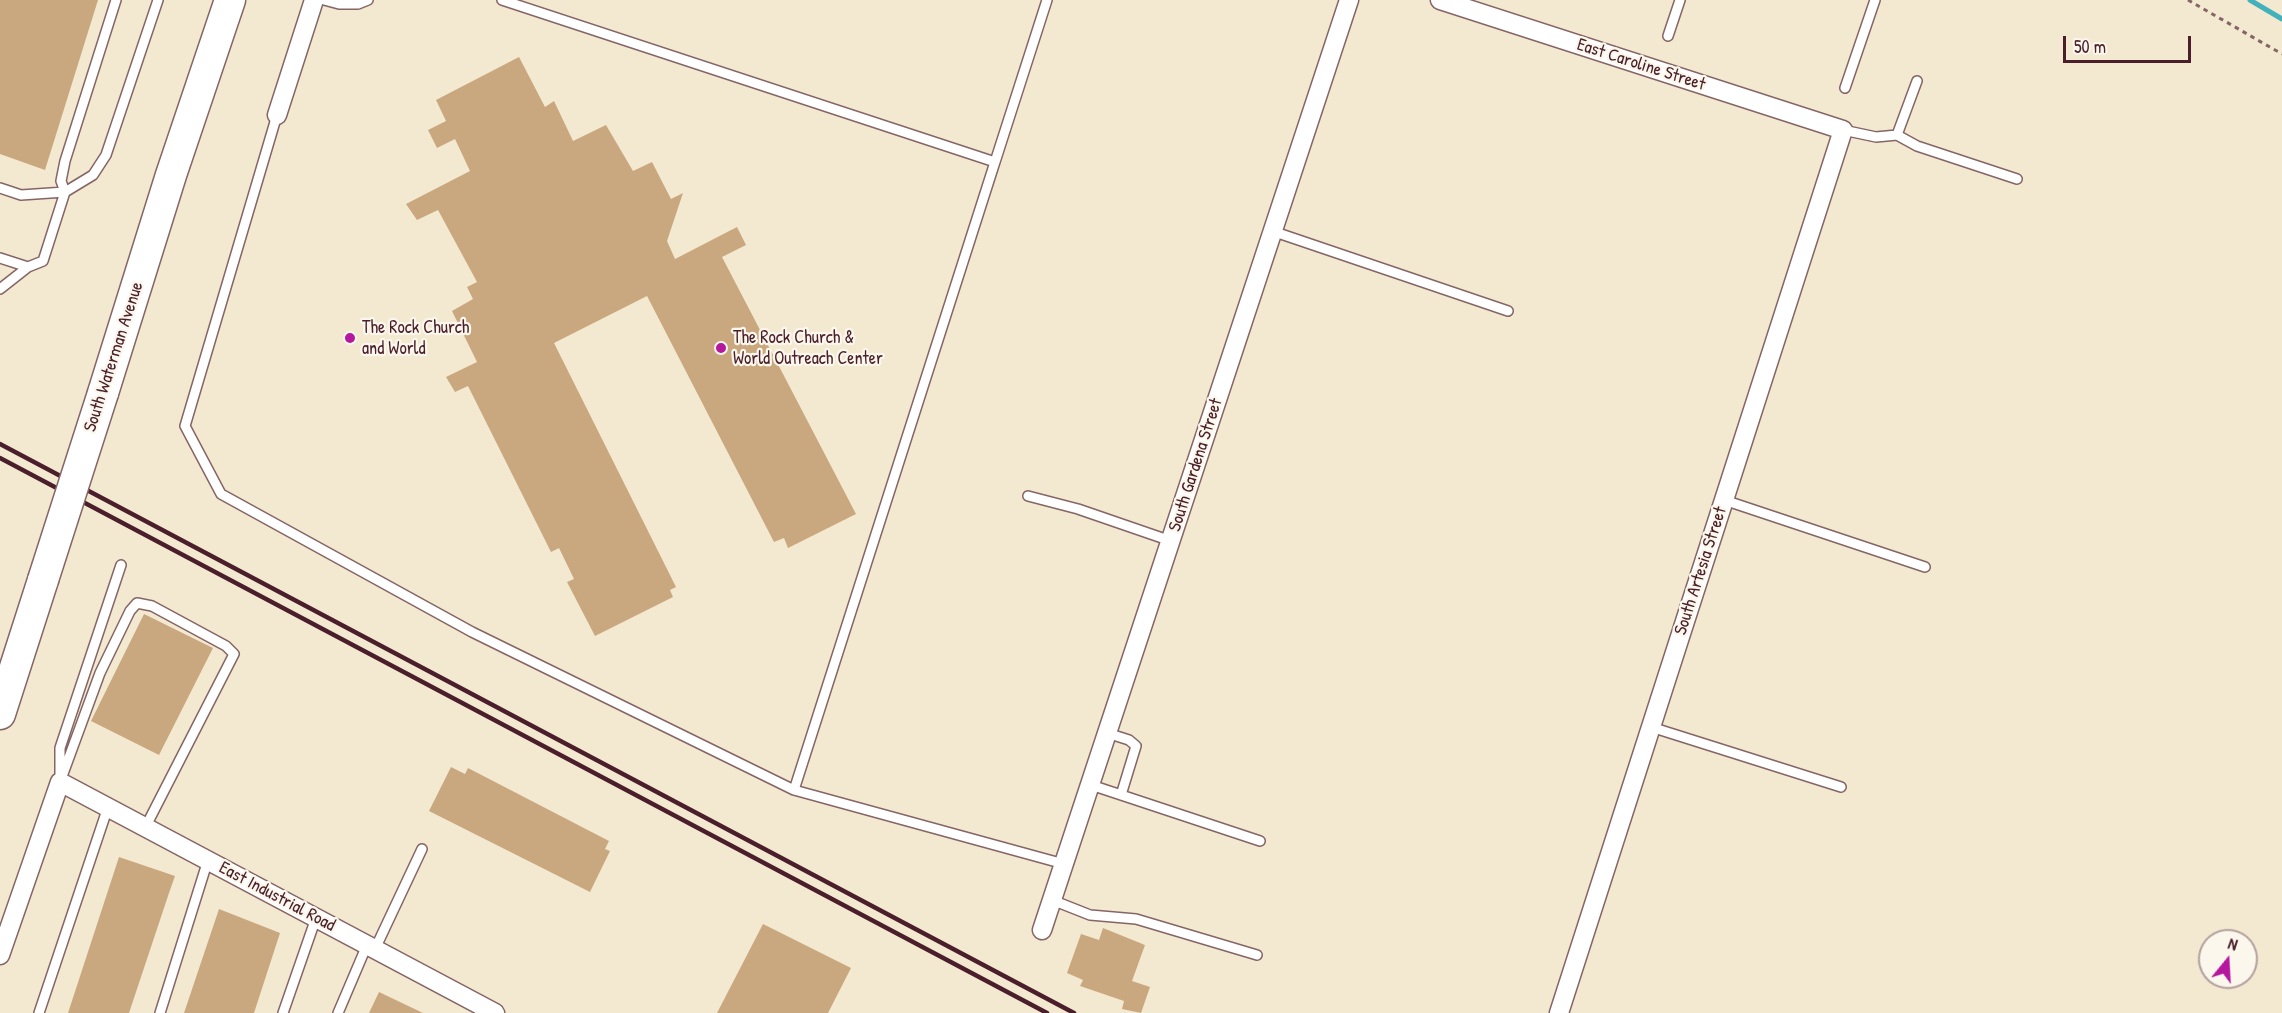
<!DOCTYPE html>
<style>
body{margin:0}
#map{position:relative;width:2282px;height:1013px;overflow:hidden;background:#f3e8d0;font-family:"Patrick Hand",sans-serif}
canvas{display:block}
.north{position:absolute;left:2198px;top:929px;width:60px;height:60px;box-sizing:border-box;background:#fbf7ec;border:2px solid #b4a19f;border-radius:50%;rotate:18deg;font-size:16px;font-weight:700;line-height:24px;text-align:center;color:#4a1f2b}
.north::after{content:'';display:block;margin:auto;width:21px;height:27px;background:#b5179e;clip-path:polygon(50% 0,100% 100%,50% 72%,0 100%)}
.scale{position:absolute;left:2063px;top:36px;width:128px;height:27px;box-sizing:border-box;border:3px solid #4a1f2b;border-top:0;padding-left:8px;font-size:18px;line-height:21px;white-space:nowrap;color:#4a1f2b;-webkit-text-stroke:4px #fbf7ec;paint-order:stroke}
</style>
<div id="map">
<canvas width="2282" height="1013"></canvas>
<div class="north">N</div>
<div class="scale">50 m</div>
</div>
<script>
const context = document.querySelector('canvas').getContext('2d');
context.lineJoin = 'round';
function toPath(rows) {
  const path = new Path2D();
  for (const r of rows) {
    path.moveTo(r[0], r[1]);
    for (let i = 2; i < r.length; i += 2) path.lineTo(r[i], r[i + 1]);
  }
  return path;
}
function strokePath(path, color, width, dash) {
  context.strokeStyle = color;
  context.lineWidth = width;
  context.lineCap = dash ? 'butt' : 'round';
  context.setLineDash(dash || []);
  context.stroke(path);
}
function fill(path, color) {
  context.fillStyle = color;
  context.fill(path, 'evenodd');
}
function drawText(font, color, halo, rows, align = 'center') {
  context.font = font + ' "Patrick Hand",sans-serif';
  context.lineWidth = 4.5;
  context.setLineDash([]);
  context.textBaseline = 'middle';
  context.strokeStyle = halo;
  context.fillStyle = color;
  for (const [text, x, y, turn = 0] of rows) {
    context.save();
    context.translate(x, y);
    context.rotate((+turn || 0) * Math.PI / 180);
    context.textAlign = isNaN(turn) ? turn : align;
    if (halo) context.strokeText(text, 0, 0);
    context.fillText(text, 0, 0);
    context.restore();
  }
}
strokePath(toPath([
 [2250,0,2282,19]
]), '#42b1bc', 5);
fill(toPath([
 [0,0,98,0,45,170,0,154],
 [519,57,545,107,554,101,573,141,606,125,633,171,652,162,671,199,683,193,667,241,675,259,737,227,746,245,722,257,856,514,788,548,784,538,774,542,647,296,554,343,676,587,670,590,673,597,595,636,567,582,574,579,559,548,551,552,468,386,455,392,446,377,477,362,452,311,473,299,467,287,477,282,438,210,417,220,406,204,470,171,455,139,437,148,428,130,446,121,436,100],
 [144,614,213,648,159,755,91,721],
 [451,767,465,774,468,768,609,841,605,849,610,851,590,892,429,811],
 [119,857,175,876,169,893,129,1013,68,1013],
 [219,909,280,933,254,1013,184,1013],
 [763,924,851,968,828,1013,717,1013],
 [1103,928,1145,945,1132,981,1150,987,1141,1013,1122,1009,1124,1001,1080,986,1083,980,1067,973,1081,934,1099,940],
 [379,992,423,1013,369,1013]
]), '#caa87f');
const service = toPath([
 [324,0,339,4,358,4,368,0],
 [502,0,995,162,1047,0],
 [1668,36,1680,0],
 [1845,88,1875,0],
 [277,115,185,426,221,494,472,632,794,790,1064,864],
 [1843,130,1876,137,1897,135,1917,81],
 [1897,135,1917,146,2017,179],
 [0,188,21,195,65,192,61,181,65,161,116,0],
 [1272,231,1508,311],
 [0,258,28,267,43,261,65,192,93,175,106,155,158,0],
 [0,289,28,267],
 [1028,496,1078,509,1171,541],
 [1724,500,1925,567],
 [1651,727,1841,787],
 [1107,733,1129,740,1136,746,1121,795],
 [60,774,60,748,121,565],
 [60,782,100,673,130,611,137,603,152,606,226,646,234,654,146,826],
 [1091,785,1260,841],
 [794,790,995,162],
 [1052,900,1090,915,1136,919,1257,955],
 [375,949,422,849],
 [39,1013,108,807],
 [160,1013,208,860],
 [283,1013,316,918],
 [338,1013,367,945]
]);
const minor = toPath([
 [1440,0,1843,130,1559,1013],
 [277,115,314,0],
 [1042,930,1349,0],
 [0,955,60,782,495,1013]
]);
const primary = toPath([
 [103,393,171,175,230,0],
 [0,714,43,580]
]);
strokePath(service, '#856565', 12);
strokePath(minor, '#856565', 21);
strokePath(primary, '#856565', 33);
strokePath(toPath([
 [2188,0,2282,54]
]), '#856565', 3, [4.5, 4.5]);
strokePath(service, '#fff', 9);
strokePath(minor, '#fff', 18);
strokePath(primary, '#fff', 30);
strokePath(toPath([
 [0,444,1074,1013],
 [0,458,1047,1013]
]), '#4a1f2b', 4.5);
const primaryBridge = toPath([
 [43,580,103,393]
]);
strokePath(primaryBridge, '#856565', 33, []);
strokePath(primaryBridge, '#fff', 30);
for (const [x, y, r, color] of [
 [350,338,6,"#b5179e"],
 [721,348,6,"#b5179e"]
]) {
  const dot = new Path2D();
  dot.arc(x, y, r, 0, 2 * Math.PI);
  context.fillStyle = color;
  context.fill(dot);
  strokePath(dot, '#fbf7ec', 2);
}
drawText('18px', '#4a1f2b', '#fbf7ec', [
 ["East Caroline Street",1641,65,18],
 ["South Waterman Avenue",114,357,-72],
 ["South Gardena Street",1196,465,-72],
 ["South Artesia Street",1701,571,-72],
 ["East Industrial Road",277,897,28]
]);
drawText('18px', '#4a1f2b', '#fbf7ec', [
 ["The Rock Church",362,328],
 ["and World",362,349],
 ["The Rock Church &",733,338],
 ["World Outreach Center",733,359]
], 'left');
</script>
